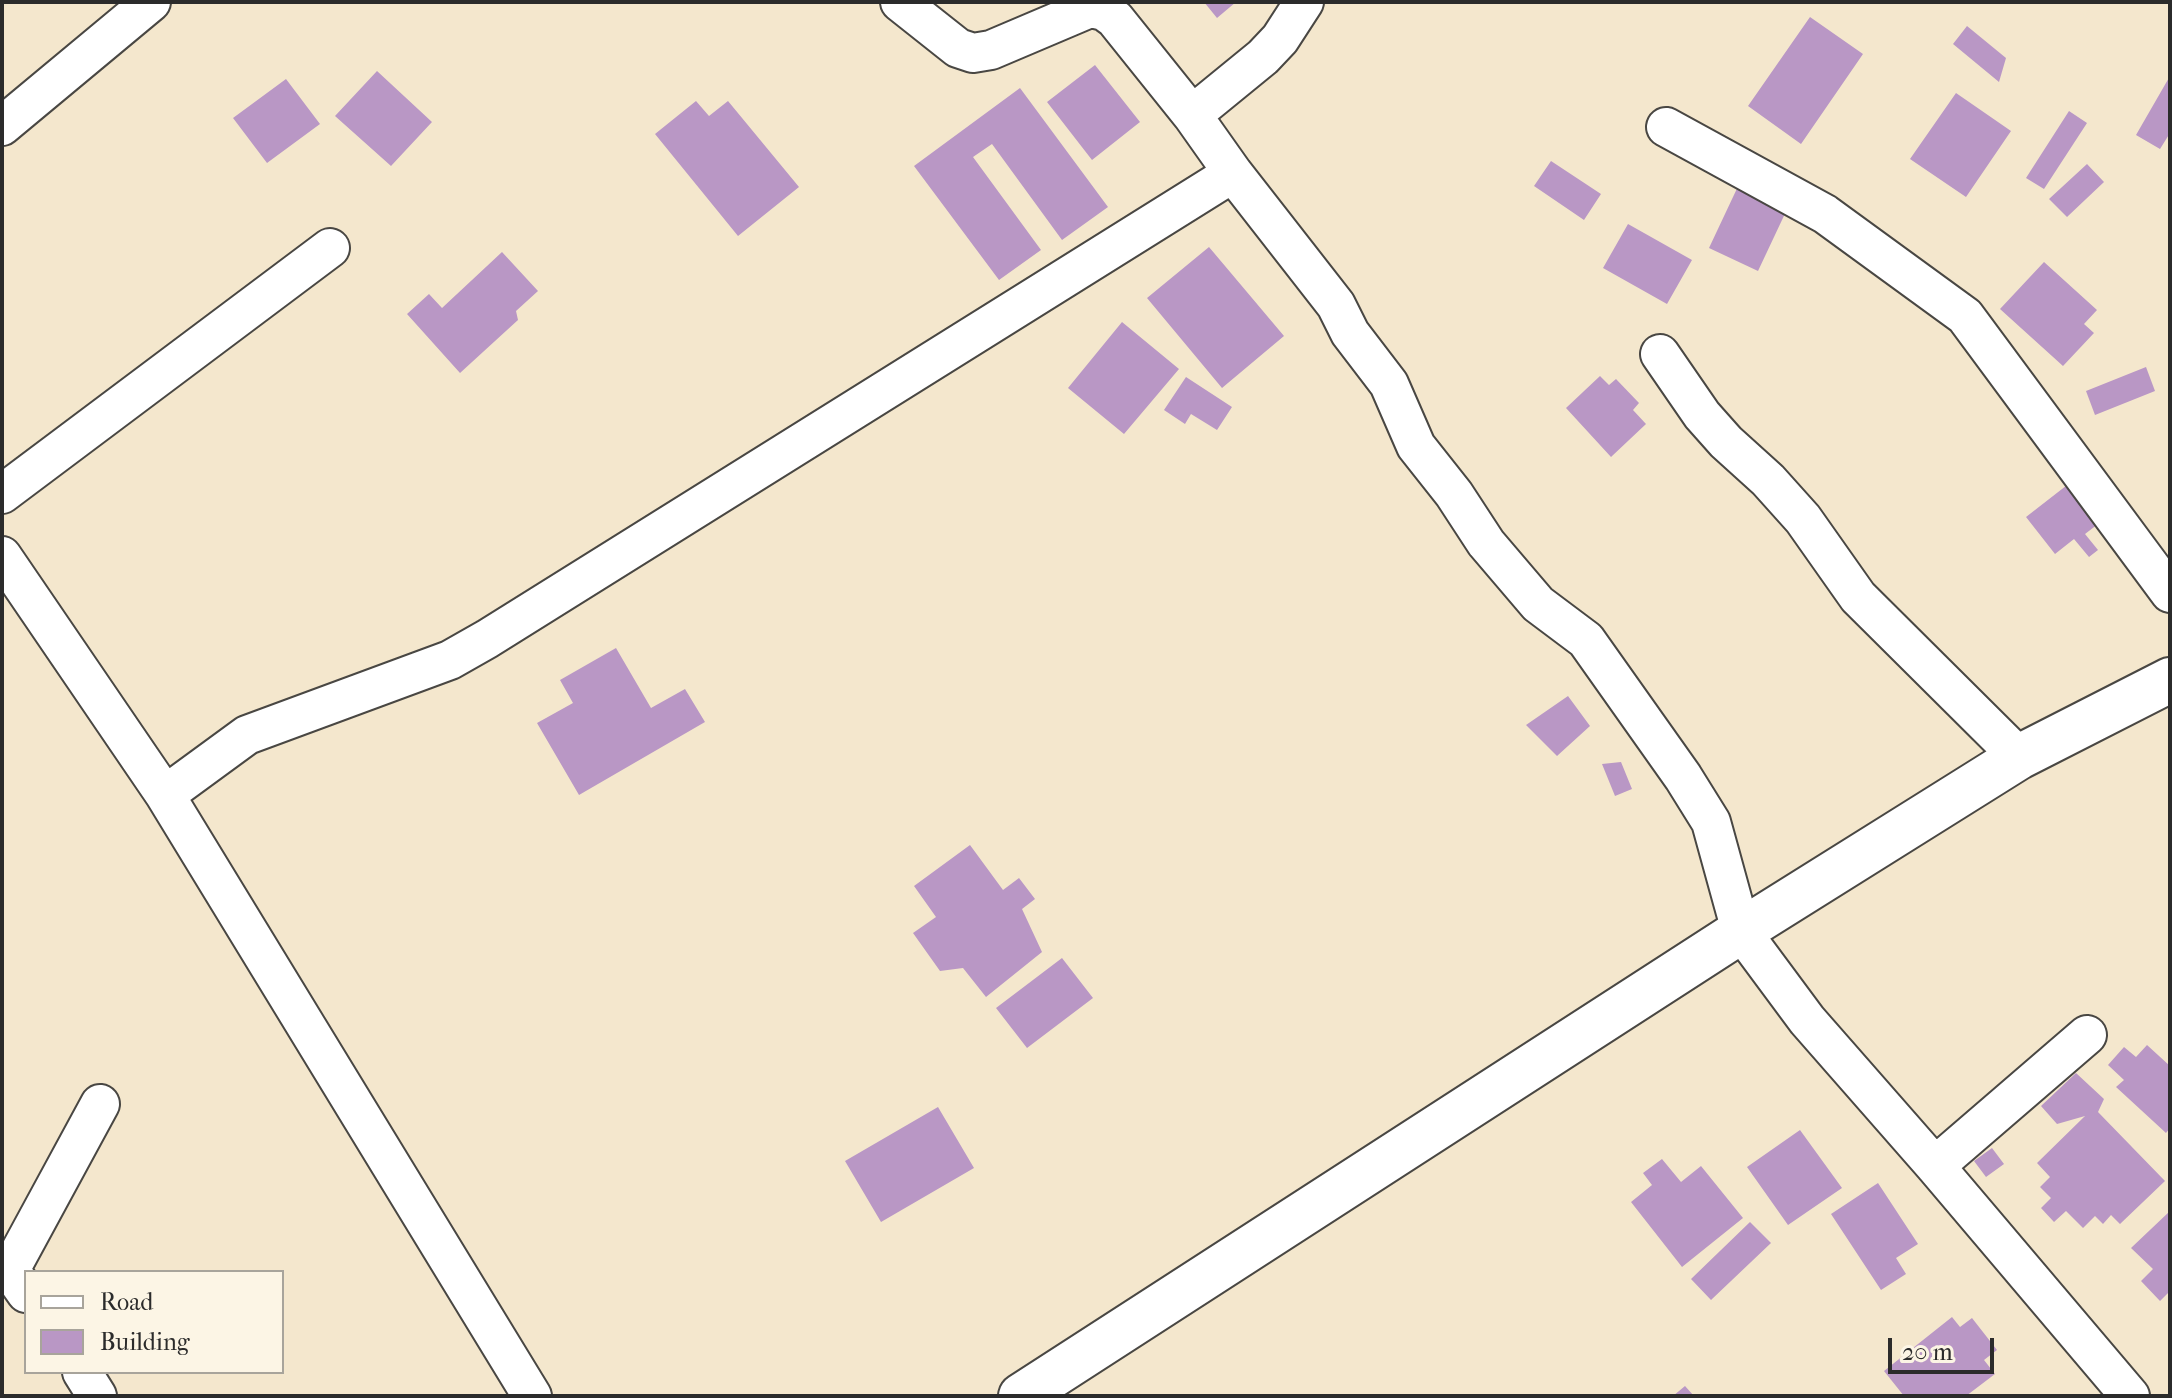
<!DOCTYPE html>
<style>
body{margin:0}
#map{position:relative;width:2172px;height:1398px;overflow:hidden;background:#f4e7cd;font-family:"IM FELL French Canon",serif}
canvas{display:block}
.frame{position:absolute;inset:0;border:4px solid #2b2b2b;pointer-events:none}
.legend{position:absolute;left:24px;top:1270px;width:260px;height:104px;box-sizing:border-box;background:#fcf5e5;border:2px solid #a8a49b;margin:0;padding:10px 14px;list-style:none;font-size:24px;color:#2b2b2b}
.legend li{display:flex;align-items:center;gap:16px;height:40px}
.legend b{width:40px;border:2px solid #a8a49b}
.scale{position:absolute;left:1888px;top:1338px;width:106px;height:36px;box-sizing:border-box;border:4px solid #2b2b2b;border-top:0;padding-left:10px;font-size:24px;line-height:28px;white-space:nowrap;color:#2b2b2b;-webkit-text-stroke:6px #fcf5e5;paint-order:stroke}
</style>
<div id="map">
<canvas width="2172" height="1398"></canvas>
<div class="frame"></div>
<ul class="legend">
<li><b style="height:10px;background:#fff"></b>Road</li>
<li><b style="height:22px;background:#b997c5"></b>Building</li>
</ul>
<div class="scale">20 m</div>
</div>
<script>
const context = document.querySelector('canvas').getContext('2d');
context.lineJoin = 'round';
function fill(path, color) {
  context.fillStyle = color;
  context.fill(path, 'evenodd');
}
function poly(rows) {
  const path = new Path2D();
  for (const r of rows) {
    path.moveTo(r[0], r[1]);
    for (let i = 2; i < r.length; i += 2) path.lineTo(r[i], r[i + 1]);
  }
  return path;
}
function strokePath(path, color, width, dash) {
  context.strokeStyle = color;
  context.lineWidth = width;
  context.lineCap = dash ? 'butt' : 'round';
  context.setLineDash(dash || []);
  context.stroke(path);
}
fill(poly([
 [1204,2,1236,2,1217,18],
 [1810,17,1863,54,1801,144,1748,106],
 [1967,26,2006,58,1999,82,1953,44],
 [1095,65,1140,122,1092,160,1047,102],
 [377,71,432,122,391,166,335,116],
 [2170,76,2170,133,2160,149,2136,135],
 [286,79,320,124,267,163,233,118],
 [1020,88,1108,207,1062,240,992,144,973,157,1041,250,999,280,914,166],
 [1956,93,2011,131,1966,197,1910,159],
 [696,101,709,116,728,101,799,187,738,236,655,134],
 [2069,111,2087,123,2044,189,2026,178],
 [1551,161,1601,194,1584,220,1534,186],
 [2087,164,2104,182,2067,217,2049,199],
 [1741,180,1790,203,1758,271,1709,248],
 [1628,224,1692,260,1667,304,1603,268],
 [1209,247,1284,336,1222,388,1147,298],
 [502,252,538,291,516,311,518,320,460,373,407,314,429,294,442,308],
 [2044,262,2097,310,2084,324,2094,333,2063,366,2000,309],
 [1122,322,1179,369,1124,434,1068,388],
 [2146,367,2155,391,2095,415,2086,391],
 [1600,376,1609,385,1616,379,1639,403,1633,410,1646,424,1611,457,1566,408],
 [1186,377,1232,407,1217,430,1191,414,1185,424,1164,410],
 [2071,482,2102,521,2085,534,2098,550,2089,557,2074,539,2055,554,2026,517],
 [616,648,651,708,685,689,705,722,579,795,537,723,573,703,560,680],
 [1568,696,1590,726,1557,756,1526,725],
 [1621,762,1632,789,1615,796,1602,764],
 [970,845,1003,890,1019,878,1035,899,1022,909,1042,952,986,997,963,968,940,971,913,933,936,917,914,886],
 [1062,958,1093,998,1027,1048,996,1008],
 [2147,1045,2170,1066,2170,1128,2166,1133,2116,1087,2124,1080,2108,1065,2124,1047,2136,1057],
 [2076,1073,2104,1099,2098,1112,2165,1181,2120,1224,2111,1215,2103,1224,2095,1216,2083,1228,2066,1211,2054,1222,2041,1208,2051,1198,2040,1187,2050,1177,2037,1163,2085,1116,2057,1124,2041,1106],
 [938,1107,974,1168,881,1222,845,1161],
 [1800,1130,1842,1188,1788,1225,1747,1167],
 [1992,1148,2004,1164,1986,1177,1974,1161],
 [1662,1159,1681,1182,1701,1166,1743,1218,1682,1267,1631,1202,1652,1185,1643,1173],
 [1878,1183,1918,1244,1896,1258,1906,1274,1881,1290,1831,1214],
 [2170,1211,2170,1291,2160,1301,2141,1281,2153,1269,2131,1248],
 [1750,1222,1771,1243,1711,1300,1691,1279],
 [1952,1317,1960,1327,1972,1318,1997,1350,1984,1360,1995,1374,1966,1396,1904,1396,1884,1371],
 [1685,1386,1694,1396,1673,1396]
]), '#b997c5');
const minor = poly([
 [900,2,958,48,973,53,991,50,1090,8,1104,11,1115,19,1192,115,1233,173,1336,305,1350,333,1389,384,1416,446,1454,494,1486,543,1538,604,1586,640,1683,777,1711,822,1741,931,1807,1020,1935,1166,2130,1396],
 [1192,115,1263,57,1280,39,1304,2],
 [2,126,151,2],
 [1666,127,1825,214,1965,316,2170,593],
 [1660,354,1702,415,1726,442,1768,480,1803,519,1858,597,2019,757],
 [2,494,330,248],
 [2,556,165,795,532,1396],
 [165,795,247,735,450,660,487,639,1233,173],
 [1935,1166,2087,1035],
 [26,1293,10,1270,100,1104],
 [82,1372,97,1396]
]);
const tertiary = poly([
 [1021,1396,1741,931,2019,757,2170,680]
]);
strokePath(minor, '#494743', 42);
strokePath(tertiary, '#494743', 48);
strokePath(minor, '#fff', 38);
strokePath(tertiary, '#fff', 44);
</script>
